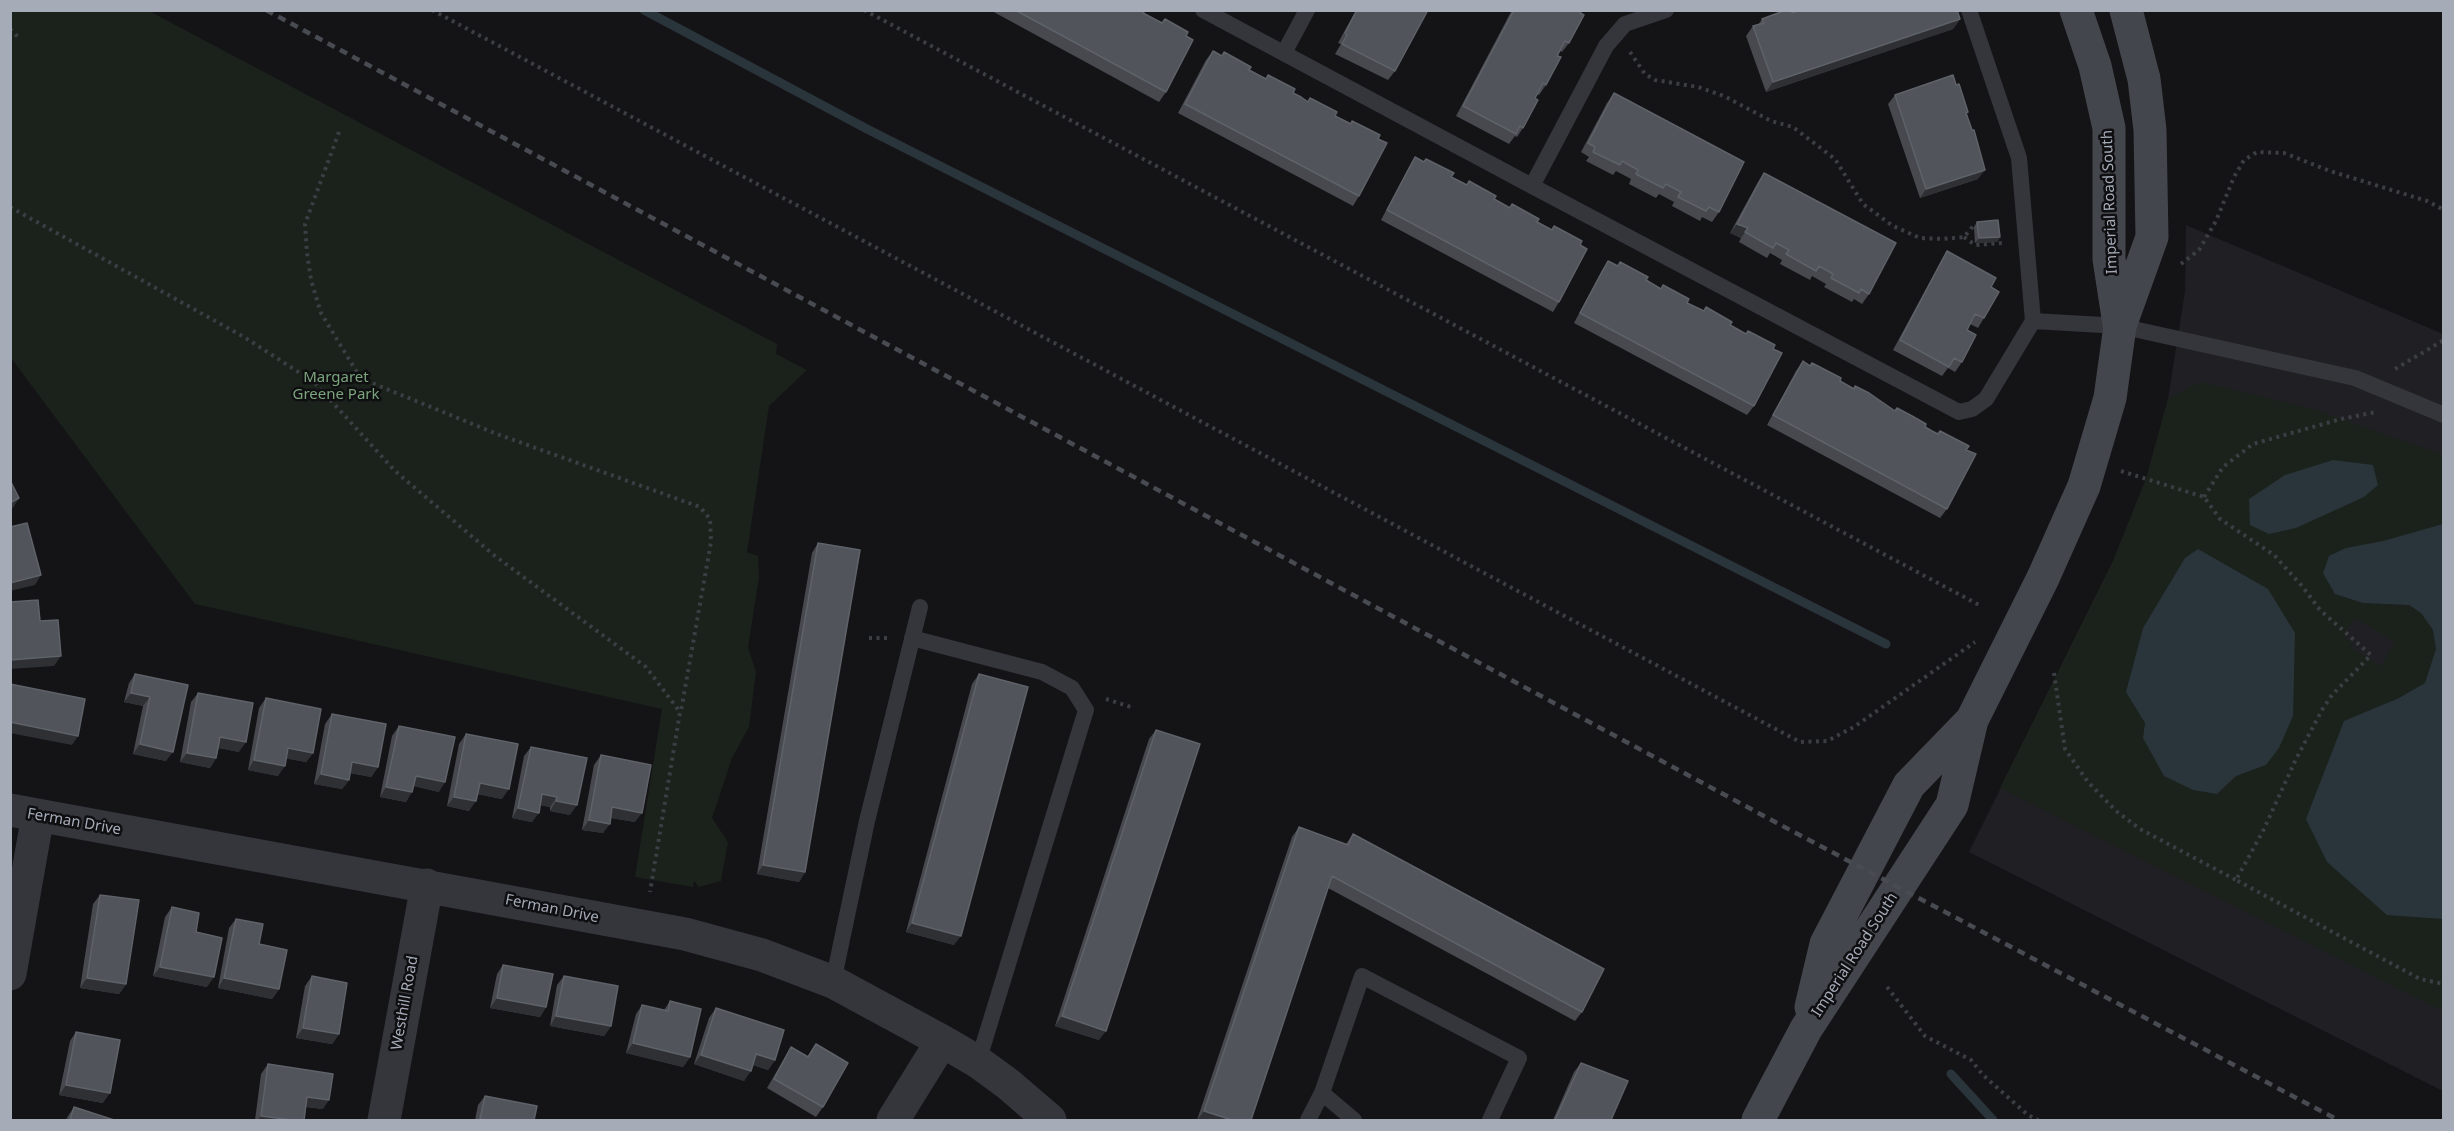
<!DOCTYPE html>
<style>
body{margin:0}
#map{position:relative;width:2454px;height:1131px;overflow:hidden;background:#141417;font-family:"Noto Sans",sans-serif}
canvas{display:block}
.frame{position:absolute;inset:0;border:12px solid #a5acb8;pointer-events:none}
</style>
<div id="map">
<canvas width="2454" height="1131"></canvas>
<div class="frame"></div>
</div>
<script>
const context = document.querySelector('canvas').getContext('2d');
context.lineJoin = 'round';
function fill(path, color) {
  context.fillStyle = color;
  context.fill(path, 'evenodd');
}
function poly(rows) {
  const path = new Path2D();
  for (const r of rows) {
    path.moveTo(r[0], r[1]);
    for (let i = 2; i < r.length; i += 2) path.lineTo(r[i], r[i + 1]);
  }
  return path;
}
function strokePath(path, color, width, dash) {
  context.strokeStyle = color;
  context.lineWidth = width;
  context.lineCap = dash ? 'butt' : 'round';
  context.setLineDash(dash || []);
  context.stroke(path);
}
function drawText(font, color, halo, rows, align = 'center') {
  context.font = font + ' "Noto Sans",sans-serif';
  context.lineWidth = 5;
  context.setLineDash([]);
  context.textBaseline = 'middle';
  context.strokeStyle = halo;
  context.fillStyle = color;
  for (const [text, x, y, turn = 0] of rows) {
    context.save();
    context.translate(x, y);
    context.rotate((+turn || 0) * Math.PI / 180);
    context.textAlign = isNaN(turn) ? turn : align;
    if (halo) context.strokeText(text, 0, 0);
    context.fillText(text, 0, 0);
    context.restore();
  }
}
fill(poly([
 [2186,225,2443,334,2443,1091,1969,852,2113,561,2146,479,2168,399,2185,291]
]), '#202024');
fill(poly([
 [11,10,149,11,777,344,776,354,807,370,769,406,747,552,758,556,759,577,748,647,756,672,749,727,732,758,712,818,728,842,721,881,699,887,694,881,693,887,635,877,662,709,195,604,11,358],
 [2200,382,2313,409,2443,455,2443,524,2383,541,2346,548,2363,603,2409,605,2421,613,2433,630,2436,649,2425,683,2399,698,2344,721,2387,915,2443,919,2443,1011,2000,788,2113,561,2146,479,2168,399],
 [2285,475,2343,505,2296,528],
 [2185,558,2266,765,2236,776,2217,793,2143,738,2145,723,2126,691,2143,628],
 [2355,618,2395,642,2381,666,2351,648,2353,643,2343,637]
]), '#1a221b');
fill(poly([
 [2333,460,2373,465,2378,485,2364,497,2296,528,2269,534,2250,525,2249,499,2285,475],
 [2443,524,2444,524,2443,919,2387,915,2327,862,2306,819,2344,721,2399,698,2425,683,2436,649,2433,630,2421,613,2409,605,2363,603,2335,594,2323,573,2329,556,2346,548,2383,541],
 [2198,549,2268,589,2295,633,2293,716,2279,748,2266,765,2236,776,2217,794,2193,790,2164,776,2143,738,2145,723,2126,692,2143,628,2185,558]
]), '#2a343b');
strokePath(poly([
 [644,10,867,129,1886,644],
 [1951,1074,1993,1120]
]), '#2a343b', 9);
strokePath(poly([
 [432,10,1800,742,1827,741,1854,727,1975,642],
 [864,10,1981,606],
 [10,29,19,38],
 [1630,52,1645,74,1655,80,1698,87,1724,96,1771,121,1793,127,1835,159,1863,204,1893,226,1920,238,1943,239,1964,237,1974,225,1980,224],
 [339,132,305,224,307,253,311,280,321,313,361,379],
 [10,207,244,337,314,382,395,471,495,556,646,667,680,712,650,892],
 [1964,237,1975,245,2003,243],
 [2181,264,2199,250,2216,221,2234,177,2244,160,2257,152,2284,153,2330,171,2427,201,2444,210],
 [2395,369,2444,340],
 [314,382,334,379,362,379,497,434,700,507,710,519,711,542,681,711],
 [2121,471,2204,497,2220,519,2274,555,2302,586,2320,610,2371,655,2332,695,2322,710,2296,759,2263,831,2236,880,2420,979,2444,984],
 [2204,497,2223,467,2253,444,2341,419,2376,412],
 [869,638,889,638],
 [2054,673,2065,749,2088,782,2116,811,2140,829,2236,880],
 [1106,699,1134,708],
 [1887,987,1925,1036,1971,1060,1983,1075,2028,1115,2038,1120]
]), '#3b3e43', 4, [3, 4.5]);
strokePath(poly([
 [1203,10,1532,186],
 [1666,10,1625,24,1606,46,1532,186,1959,412,1972,409,1986,399,2033,321,2019,158,1969,10],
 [1284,53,1307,10],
 [2033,321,2120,326,2355,378,2444,415],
 [912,638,1042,672,1072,688,1086,710,978,1062],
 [833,982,867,821,920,607],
 [1322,1093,1354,1120],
 [1308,1120,1322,1093,1362,976,1519,1058,1490,1120]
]), '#35363c', 16);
strokePath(poly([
 [10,810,685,934,762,955,833,982,942,1041,978,1062,1008,1084,1050,1120],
 [10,974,38,815],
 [384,1120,427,885],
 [893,1120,942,1041]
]), '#35363c', 33);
strokePath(poly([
 [2076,10,2095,66,2109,128,2109,259,2119,324],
 [1811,1007,1826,944,1909,785,1972,720],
 [1758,1120,1806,1029,1952,805,1972,720,2043,578,2084,486,2110,398,2120,326,2152,237,2150,130,2144,79,2126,10]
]), '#43464c', 33);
strokePath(poly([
 [266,10,1777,823,2338,1120]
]), '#484b51', 4.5, [8, 6]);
fill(poly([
 [990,10,1145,10,1143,13,1186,36,1166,92,1159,102],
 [1356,10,1428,10,1395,71,1388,80,1335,54,1341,44,1338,43],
 [1512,10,1582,10,1569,43,1562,52,1560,51,1546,85,1539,95,1537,94,1523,128,1517,137,1515,136,1509,144,1456,116],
 [1792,13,1960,19,1953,29,1766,92,1746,36,1753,26,1758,25,1762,19],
 [1213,51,1265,79,1268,75,1293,93,1308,101,1310,98,1335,116,1350,124,1352,121,1378,139,1359,196,1353,206,1178,113,1206,60],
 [1614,93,1719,212,1712,222,1702,217,1700,221,1672,206,1674,202,1659,194,1656,198,1629,184,1631,179,1616,171,1613,175,1586,161,1589,157,1581,152,1607,103],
 [1895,95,1966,115,1978,179,1920,198,1888,104],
 [1415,157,1509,207,1512,204,1537,222,1551,230,1554,226,1580,245,1559,302,1553,312,1381,220,1409,167],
 [1764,173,1869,294,1862,304,1854,299,1852,302,1824,287,1826,284,1812,276,1810,280,1780,264,1782,260,1770,253,1767,258,1739,242,1741,238,1730,233,1758,182],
 [1977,222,2000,237,1997,242,1975,243,1974,227],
 [1947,251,1991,287,1984,318,1978,328,1970,324,1967,330,1962,362,1955,372,1948,368,1942,376,1893,350,1941,261],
 [1608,261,1703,311,1706,307,1730,325,1773,349,1754,406,1747,415,1574,323,1602,270],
 [1803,361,1966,450,1947,509,1940,518,1767,425,1796,371],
 [818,543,805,872,799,882,757,874,812,553],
 [135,674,188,685,166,761,133,754,143,706,124,702,129,683],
 [979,674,954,945,906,932,972,684],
 [198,693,239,752,219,748,216,758,210,768,180,762,191,702],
 [266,698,313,753,306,762,286,758,278,776,248,770,259,708],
 [332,714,378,767,371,777,350,773,349,780,342,789,314,784,325,724],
 [399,726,439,792,414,786,406,802,380,797,392,736],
 [1156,730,1099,1040,1055,1026,1149,739],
 [466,734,502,799,477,794,469,811,447,806,459,744],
 [531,747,570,815,550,811,550,807,540,805,532,822,512,818,524,756],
 [601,755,635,822,611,818,603,833,582,830,594,765],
 [1299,827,1346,844,1353,834,1582,1012,1575,1021,1328,888,1251,1120,1197,1120,1292,837],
 [100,895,126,984,119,994,80,988,93,904],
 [172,907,196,932,207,987,153,976,165,917],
 [236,919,259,944,279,989,272,999,218,988,229,928],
 [503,965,546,1007,540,1017,490,1008,497,974],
 [312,976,339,1034,332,1044,296,1038,305,986],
 [564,976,611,1026,604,1036,550,1026,557,985],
 [670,1001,690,1057,683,1067,626,1053,636,1014,642,1005,664,1010],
 [716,1008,775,1060,768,1070,753,1065,744,1081,694,1064,709,1018],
 [76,1032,103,1103,59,1095,70,1041],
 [816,1044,823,1107,816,1117,767,1088,785,1057,791,1047,808,1056],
 [1581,1063,1611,1120,1553,1120,1574,1072],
 [268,1064,323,1109,306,1107,304,1120,255,1120,261,1074],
 [485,1096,534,1120,475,1120,478,1105],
 [74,1107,114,1120,66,1120,68,1116]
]), '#47494f');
fill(poly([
 [1960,19,1953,29,1766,92,1773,82],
 [1985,170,1978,179,1920,198,1926,189],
 [1737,224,1748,228,1741,238,1730,233],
 [2000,237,1997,242,1975,243,1979,238],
 [19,498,13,508,10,509,10,503],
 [41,575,35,585,10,591,10,583],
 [61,656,54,666,10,669,10,660],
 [131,693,150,697,143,706,124,702],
 [10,722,78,736,72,745,10,733],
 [220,737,246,742,239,752,214,747],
 [140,744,173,752,166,761,133,754],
 [288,748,313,753,306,762,282,758],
 [187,753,216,758,210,768,180,762],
 [254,760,285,766,278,776,248,770],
 [352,762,378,767,371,777,346,772],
 [321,774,349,780,342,789,314,784],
 [416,776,445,782,439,792,409,785],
 [480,783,509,789,502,799,473,793],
 [386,787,412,792,406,802,380,797],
 [542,794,557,797,550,807,536,804],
 [454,797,476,801,469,811,447,806],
 [556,801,577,805,570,815,550,811],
 [612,807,642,813,635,822,606,817],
 [518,808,539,813,532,822,512,818],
 [589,820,610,824,603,833,582,830],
 [763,865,805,872,799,882,757,874],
 [912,923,961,936,954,945,906,932],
 [160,967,214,977,207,987,153,976],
 [87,978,126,984,119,994,80,988],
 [224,978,279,989,272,999,218,988],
 [497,998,546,1007,540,1017,490,1008],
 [556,1016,611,1026,604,1036,550,1026],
 [1062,1016,1106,1031,1099,1040,1055,1026],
 [303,1028,339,1034,332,1044,296,1038],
 [633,1043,690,1057,683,1067,626,1053],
 [756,1054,775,1060,768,1070,750,1064],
 [701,1055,751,1071,744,1081,694,1064],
 [66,1085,110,1093,103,1103,59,1095],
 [307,1097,329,1100,323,1109,300,1106],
 [1204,1111,1232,1120,1197,1120],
 [261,1116,292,1120,257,1120]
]), '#2e3034');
const building = poly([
 [1015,10,1145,10,1143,13,1162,23,1165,19,1188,32,1186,36,1193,40,1166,92,1015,10],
 [1357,10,1428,10,1395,71,1342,44,1347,35,1345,33,1357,10],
 [1514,10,1582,10,1580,13,1584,15,1569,43,1565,41,1557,56,1561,57,1546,85,1543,83,1539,91,1535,98,1538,100,1523,128,1520,126,1516,134,1463,106,1514,10],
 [1786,10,1791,10,1792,13,1800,10,1957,10,1960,19,1773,82,1753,26,1764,23,1762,19,1786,10],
 [1213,51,1222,56,1224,52,1251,67,1249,70,1266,79,1268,75,1295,89,1293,93,1301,97,1308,102,1310,98,1337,112,1335,116,1351,124,1352,121,1380,135,1378,139,1387,143,1359,196,1185,104,1213,51],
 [1953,75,1956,85,1959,84,1968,112,1966,113,1972,130,1974,130,1985,170,1926,189,1895,95,1953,75],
 [1614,93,1744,162,1719,212,1709,207,1706,211,1678,197,1681,192,1666,184,1663,188,1636,174,1638,170,1622,161,1620,165,1593,152,1595,147,1588,143,1614,93],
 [1415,157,1424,162,1426,159,1454,173,1451,177,1467,185,1469,181,1496,196,1494,199,1510,208,1512,204,1539,219,1537,222,1552,230,1554,226,1582,241,1580,245,1587,249,1559,302,1387,210,1415,157],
 [1764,173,1896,243,1869,294,1861,289,1859,293,1831,278,1833,274,1819,266,1816,271,1786,254,1789,250,1776,243,1773,248,1745,232,1748,228,1737,224,1764,173],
 [1998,220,2000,237,1979,238,1977,222,1998,220],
 [1947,251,1996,278,1991,287,1999,292,1984,318,1975,314,1967,330,1976,335,1962,362,1954,358,1949,367,1900,340,1947,251],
 [1608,261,1618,266,1620,262,1648,277,1646,280,1661,289,1663,285,1689,299,1687,303,1704,311,1706,307,1732,322,1730,325,1746,334,1748,331,1775,345,1773,349,1782,353,1754,406,1580,313,1608,261],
 [1803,361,1810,366,1812,363,1841,378,1840,381,1854,389,1855,386,1869,393,1895,411,1897,408,1912,416,1926,424,1925,427,1932,431,1938,434,1940,431,1969,446,1966,450,1976,454,1947,509,1773,415,1803,361],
 [10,480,19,498,10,503,10,480],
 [27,523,41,575,10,583,10,527,27,523],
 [818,543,860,550,805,872,763,865,818,543],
 [38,600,40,621,58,620,61,656,10,660,10,602,38,600],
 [135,674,188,685,173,752,140,744,150,697,131,693,135,674],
 [979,674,1028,687,961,936,912,923,979,674],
 [10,684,85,699,78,736,10,722,10,684],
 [198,693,253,703,246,742,220,737,216,758,187,753,198,693],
 [266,698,321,709,313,753,288,748,285,766,254,760,266,698],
 [332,714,386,724,378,767,352,762,349,780,321,774,332,714],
 [399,726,455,737,445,782,416,776,412,792,386,787,399,726],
 [1156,730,1200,744,1106,1031,1062,1016,1156,730],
 [466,734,518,744,509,789,480,783,476,801,454,797,466,734],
 [531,747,587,758,577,805,556,801,557,797,542,794,539,813,518,808,531,747],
 [601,755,651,765,642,813,612,807,610,824,589,820,601,755],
 [1299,827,1348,845,1353,834,1604,969,1582,1012,1332,876,1251,1120,1232,1120,1204,1111,1299,827],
 [100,895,139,900,126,984,87,978,100,895],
 [172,907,199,913,196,932,222,938,214,977,160,967,172,907],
 [236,919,263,924,259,944,287,950,279,989,224,978,236,919],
 [503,965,553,974,546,1007,497,998,503,965],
 [312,976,347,983,339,1034,303,1028,312,976],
 [564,976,618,986,611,1026,556,1016,564,976],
 [670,1001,701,1009,690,1057,633,1043,642,1005,668,1011,670,1001],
 [716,1008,784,1030,775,1060,756,1054,751,1071,701,1055,716,1008],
 [76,1032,120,1040,110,1093,66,1085,76,1032],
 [816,1044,848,1063,823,1107,774,1079,791,1047,808,1057,816,1044],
 [1581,1063,1628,1081,1611,1120,1555,1120,1581,1063],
 [268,1064,333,1074,329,1100,307,1097,304,1120,292,1120,261,1116,268,1064],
 [485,1096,537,1106,534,1120,489,1120,480,1119,485,1096],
 [74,1107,114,1120,70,1120,74,1107]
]);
fill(building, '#51545a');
strokePath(building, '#5e6269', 1.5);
drawText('15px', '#a5acb8', '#0f0f12', [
 ["Imperial Road South",2110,202,-92],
 ["Ferman Drive",74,822,10],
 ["Ferman Drive",552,909,11],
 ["Imperial Road South",1855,955,-57],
 ["Westhill Road",405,1003,-80]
]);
drawText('15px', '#7ba47c', '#0f0f12', [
 ["Margaret",336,378],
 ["Greene Park",336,395]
]);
</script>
